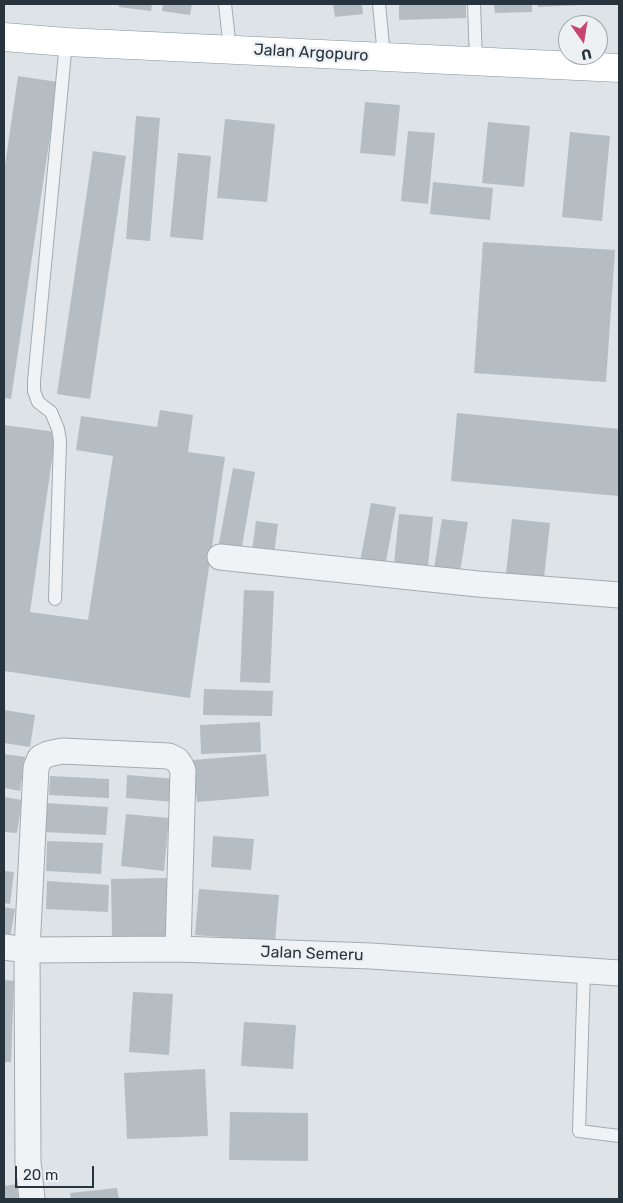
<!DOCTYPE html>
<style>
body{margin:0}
#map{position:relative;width:623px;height:1203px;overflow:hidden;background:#dde3e7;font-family:Rubik,sans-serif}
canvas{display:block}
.frame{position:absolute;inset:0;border:5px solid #27333d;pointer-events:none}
.north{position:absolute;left:558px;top:15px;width:50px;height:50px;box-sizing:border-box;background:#edf1f4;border:1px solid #9ea5ab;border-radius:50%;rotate:167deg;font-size:14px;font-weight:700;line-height:20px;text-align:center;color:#27333d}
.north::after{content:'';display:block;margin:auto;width:18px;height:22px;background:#ca4472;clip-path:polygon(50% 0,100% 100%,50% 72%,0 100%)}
.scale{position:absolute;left:15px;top:1166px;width:79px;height:22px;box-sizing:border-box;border:2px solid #27333d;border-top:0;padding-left:6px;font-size:15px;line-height:18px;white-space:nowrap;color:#27333d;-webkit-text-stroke:4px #edf1f4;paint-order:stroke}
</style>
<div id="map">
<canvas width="623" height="1203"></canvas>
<div class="frame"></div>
<div class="north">U</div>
<div class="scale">20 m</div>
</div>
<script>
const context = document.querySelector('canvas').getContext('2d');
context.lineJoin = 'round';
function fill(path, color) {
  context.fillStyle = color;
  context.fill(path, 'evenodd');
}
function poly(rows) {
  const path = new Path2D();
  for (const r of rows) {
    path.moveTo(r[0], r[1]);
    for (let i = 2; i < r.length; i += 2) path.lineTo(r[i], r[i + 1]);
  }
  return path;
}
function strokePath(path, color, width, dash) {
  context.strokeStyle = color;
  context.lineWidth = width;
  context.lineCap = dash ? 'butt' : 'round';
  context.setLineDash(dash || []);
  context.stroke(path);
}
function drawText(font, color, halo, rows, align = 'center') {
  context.font = font + ' Rubik,sans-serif';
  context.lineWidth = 4.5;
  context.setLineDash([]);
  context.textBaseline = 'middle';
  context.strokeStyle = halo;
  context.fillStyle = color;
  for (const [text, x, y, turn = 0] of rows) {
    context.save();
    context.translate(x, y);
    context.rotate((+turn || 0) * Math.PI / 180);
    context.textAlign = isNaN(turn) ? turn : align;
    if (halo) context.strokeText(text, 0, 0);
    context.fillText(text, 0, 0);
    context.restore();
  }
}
fill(poly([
 [119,4,152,4,151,11,119,7],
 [163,4,192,4,190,15,162,11],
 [333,4,362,4,363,14,335,17],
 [399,4,466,4,466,18,399,20],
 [494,4,532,4,532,12,495,13],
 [538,4,582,4,582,5,538,7],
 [18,76,58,82,11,399,4,398,4,172],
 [365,102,400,105,395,156,360,153],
 [136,116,160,118,150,241,126,239],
 [225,119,275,124,267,202,217,198],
 [488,122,530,126,524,187,482,183],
 [408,131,435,133,428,204,401,201],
 [570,132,610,136,602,221,562,217],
 [93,151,126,156,90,399,57,394],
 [178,153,211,156,203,240,170,237],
 [433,182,493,188,490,220,430,214],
 [483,242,615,250,606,382,474,373],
 [160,410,193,415,188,452,225,457,190,698,4,671,4,425,56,432,30,612,88,620,113,456,76,450,81,416,157,427],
 [457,413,619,429,619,496,451,481],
 [233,468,255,472,241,552,218,548],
 [371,503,396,507,385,567,360,562],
 [399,514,433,517,427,577,393,574],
 [442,519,468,522,459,578,433,575],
 [512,519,550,523,543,587,505,583],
 [256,521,278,524,274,554,252,551],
 [244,590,274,591,270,683,240,682],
 [204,689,273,691,272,716,203,715],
 [4,710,35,715,30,747,4,743],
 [260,722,261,752,201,754,200,725],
 [4,754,25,757,20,791,4,788],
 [266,754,269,796,197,802,193,760],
 [127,775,176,779,174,802,126,798],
 [50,776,109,779,109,798,49,795],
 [4,797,22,800,17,833,4,832],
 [46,803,108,807,106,835,44,832],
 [126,814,169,818,164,871,121,866],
 [213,836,254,839,251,870,211,867],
 [47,841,103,843,101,874,46,871],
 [4,871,14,872,10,904,4,903],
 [167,878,167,936,112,937,111,879],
 [47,881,109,885,108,912,46,909],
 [199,889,279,895,275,941,195,935],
 [4,907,15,909,10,938,4,937],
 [4,980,14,981,11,1062,4,1062],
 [133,992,173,994,169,1055,129,1052],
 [244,1022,296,1025,293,1069,241,1066],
 [205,1069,208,1136,127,1139,124,1073],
 [230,1112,308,1113,308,1161,229,1160],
 [17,1184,18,1199,4,1199,4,1186],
 [117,1188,119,1199,71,1199,70,1193]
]), '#b5bdc3');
const service = poly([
 [225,4,230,49],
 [379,4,384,56],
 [474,4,476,62],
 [55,599,60,441,58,429,51,412,38,402,34,391,34,381,66,42],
 [584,970,579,1131,619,1136]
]);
const minor = poly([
 [220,557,478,584,619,595],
 [4,947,27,950,178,949,371,956,619,973],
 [32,1199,28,1162,27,950,36,768,40,758,48,754,62,751,169,756,177,760,181,766,183,771,178,949]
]);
const trunk = poly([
 [4,37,66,42,619,68]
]);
strokePath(service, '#a3abb1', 14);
strokePath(minor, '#a3abb1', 27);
strokePath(trunk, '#85939d', 29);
strokePath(service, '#f0f3f5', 12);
strokePath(minor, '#f0f3f5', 25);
strokePath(trunk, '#fff', 28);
drawText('16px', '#27333d', '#edf1f4', [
 ["Jalan Argopuro",311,53,3],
 ["Jalan Semeru",312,954,2]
]);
</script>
